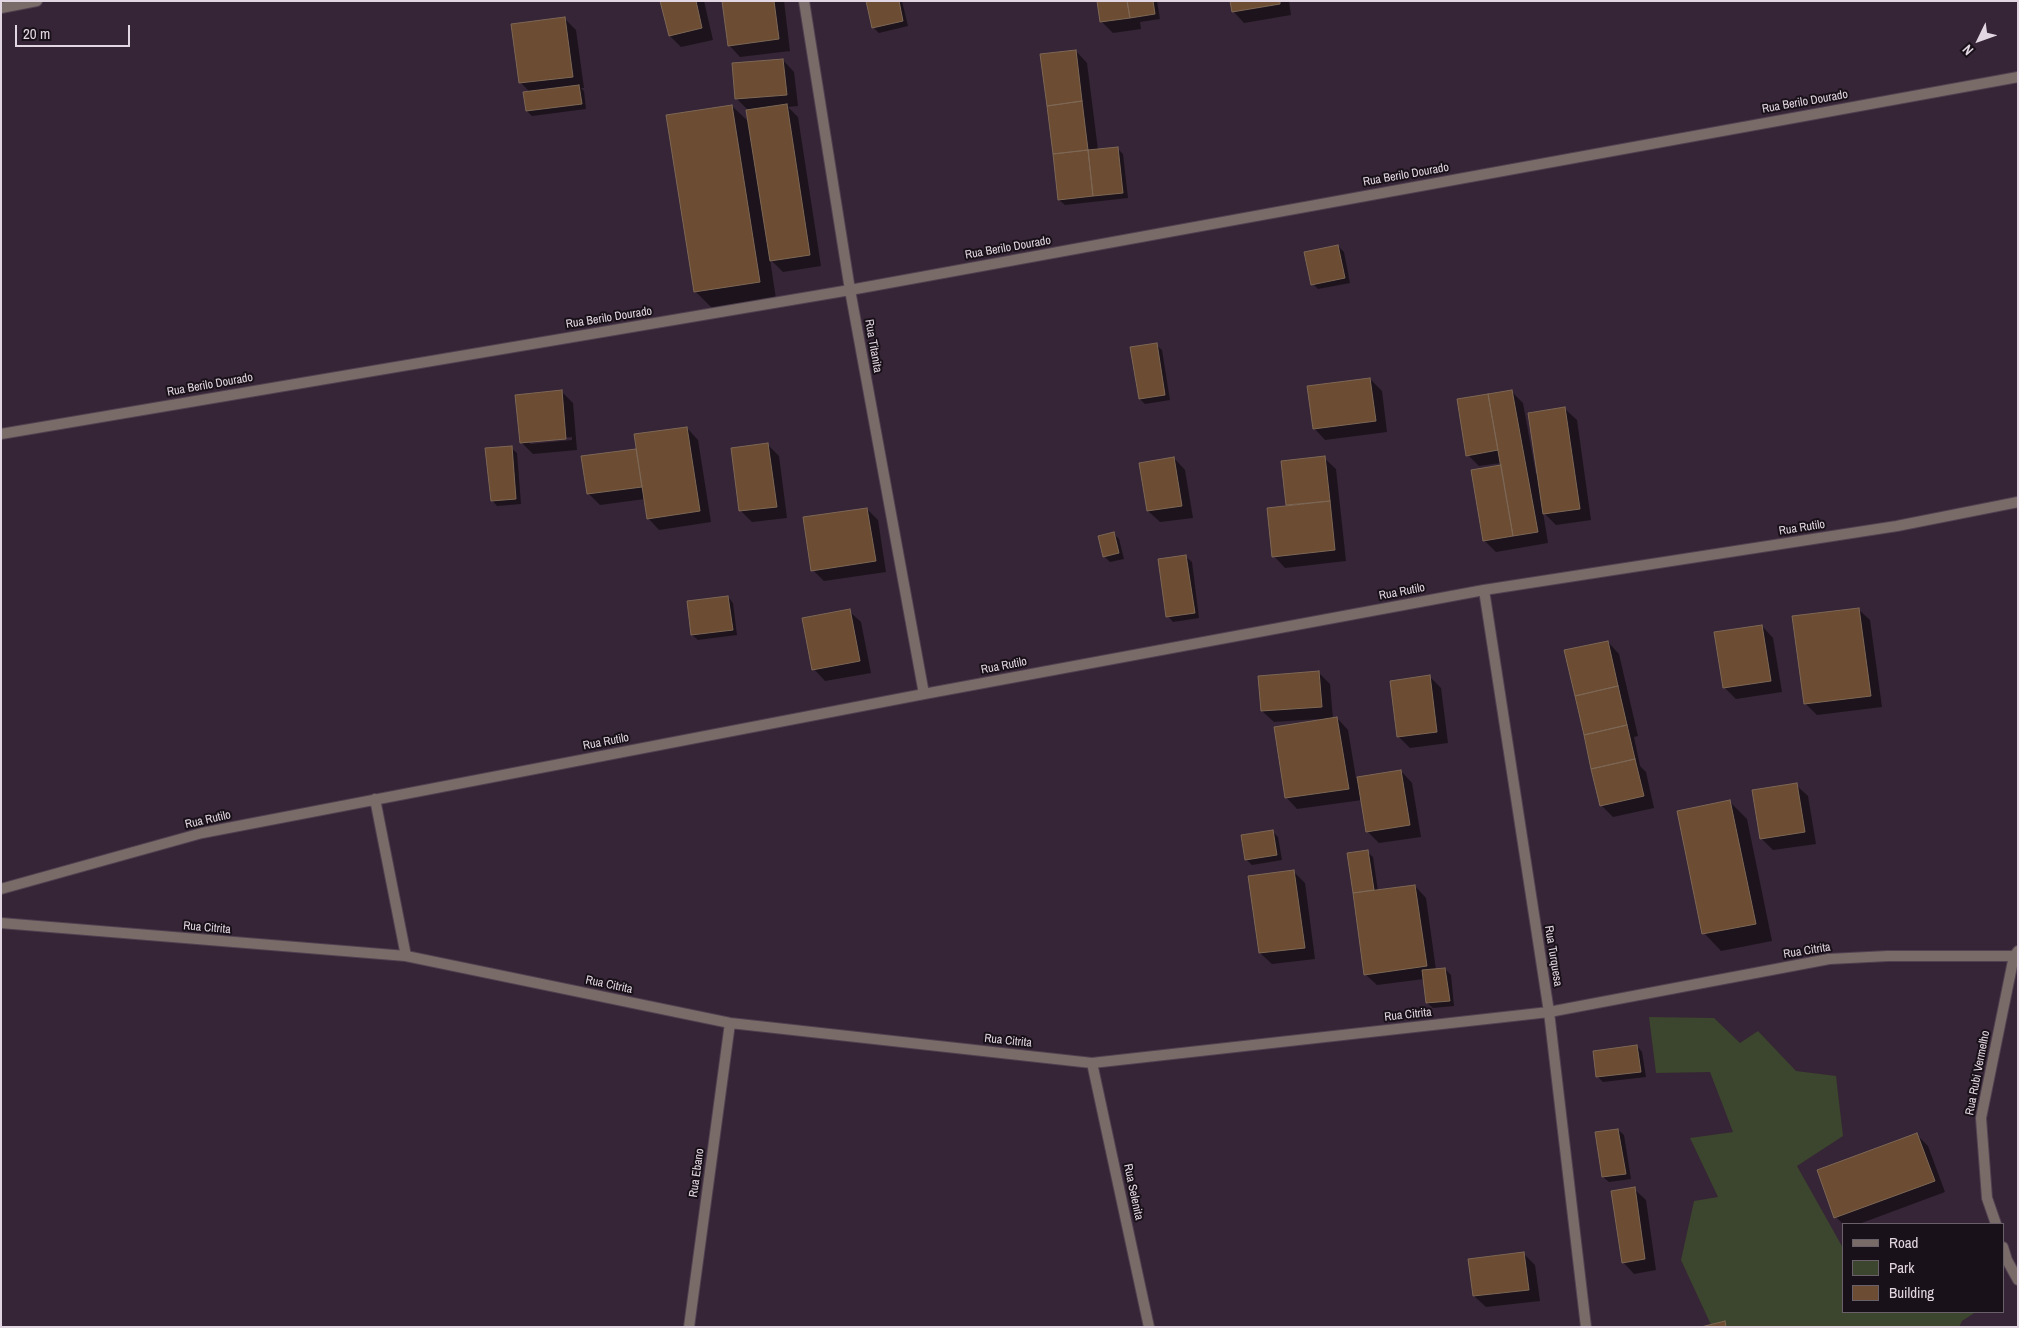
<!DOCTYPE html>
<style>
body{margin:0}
#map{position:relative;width:2019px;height:1328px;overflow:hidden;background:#362536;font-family:"Archivo Narrow",sans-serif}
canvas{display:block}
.frame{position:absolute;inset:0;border:2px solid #e1d6e1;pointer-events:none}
.legend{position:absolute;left:1842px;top:1223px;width:162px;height:90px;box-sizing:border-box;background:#191119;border:1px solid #696069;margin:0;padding:6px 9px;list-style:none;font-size:15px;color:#e1d6e1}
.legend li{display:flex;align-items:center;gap:10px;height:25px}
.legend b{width:25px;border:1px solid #696069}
.north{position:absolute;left:1954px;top:15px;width:50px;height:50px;-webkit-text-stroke:4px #191119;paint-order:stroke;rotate:228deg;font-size:14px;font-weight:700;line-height:20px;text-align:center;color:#e1d6e1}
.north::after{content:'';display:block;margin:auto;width:18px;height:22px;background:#e1d6e1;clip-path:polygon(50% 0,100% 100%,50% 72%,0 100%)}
.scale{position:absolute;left:15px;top:25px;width:115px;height:22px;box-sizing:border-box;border:2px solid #e1d6e1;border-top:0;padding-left:6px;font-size:15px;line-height:18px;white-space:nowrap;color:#e1d6e1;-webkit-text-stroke:4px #191119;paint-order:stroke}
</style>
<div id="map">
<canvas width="2019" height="1328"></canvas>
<div class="frame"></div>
<ul class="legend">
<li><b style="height:6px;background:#796c68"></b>Road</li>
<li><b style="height:14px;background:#3c452d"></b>Park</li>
<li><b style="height:14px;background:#6c4c32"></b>Building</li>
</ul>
<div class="north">N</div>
<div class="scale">20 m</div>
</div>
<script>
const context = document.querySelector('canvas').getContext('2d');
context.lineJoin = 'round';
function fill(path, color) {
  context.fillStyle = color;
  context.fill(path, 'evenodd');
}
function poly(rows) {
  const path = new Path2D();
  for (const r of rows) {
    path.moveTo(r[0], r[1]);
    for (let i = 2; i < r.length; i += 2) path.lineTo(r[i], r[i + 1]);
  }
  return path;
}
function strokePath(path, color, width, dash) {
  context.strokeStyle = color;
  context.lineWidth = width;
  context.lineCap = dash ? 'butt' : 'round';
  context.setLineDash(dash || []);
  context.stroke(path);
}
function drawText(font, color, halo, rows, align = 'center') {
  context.font = font + ' "Archivo Narrow",sans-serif';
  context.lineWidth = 4;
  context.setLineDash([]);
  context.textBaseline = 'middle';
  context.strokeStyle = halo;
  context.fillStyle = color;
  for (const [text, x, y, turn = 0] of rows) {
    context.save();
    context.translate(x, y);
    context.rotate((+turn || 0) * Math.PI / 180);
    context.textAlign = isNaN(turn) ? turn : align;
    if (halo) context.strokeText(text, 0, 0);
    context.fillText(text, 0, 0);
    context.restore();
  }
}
fill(poly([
 [1649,1017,1714,1018,1740,1043,1758,1031,1796,1071,1836,1076,1843,1136,1797,1166,1843,1248,1843,1312,1976,1312,1962,1321,1959,1327,1712,1327,1681,1260,1694,1201,1718,1197,1690,1138,1733,1132,1710,1072,1656,1073]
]), '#3c452d');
fill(poly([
 [661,1,704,1,713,40,681,47,670,36],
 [723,1,784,1,790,51,740,57,729,45],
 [867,1,902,1,908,26,879,33,873,27],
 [1098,1,1157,1,1160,19,1140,22,1141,29,1113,33,1101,21],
 [1231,1,1289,1,1291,15,1244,23,1233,11],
 [564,18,576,30,584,88,581,88,584,91,586,109,532,116,527,111,530,92,521,83],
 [1076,51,1087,63,1098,150,1117,148,1123,154,1128,198,1065,205,1059,200],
 [783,60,794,72,798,106,788,107,798,117,821,266,783,272,770,259,776,299,712,308,695,291,732,106,750,123,749,111,737,99],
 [1338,246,1344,252,1350,283,1318,289,1313,284],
 [1156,345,1162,350,1170,400,1145,404,1140,399],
 [1370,379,1382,391,1387,432,1325,440,1314,428],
 [561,391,573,403,577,450,533,454,522,443,517,396],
 [572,437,572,440,530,444,530,441],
 [1512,392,1523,403,1536,474,1538,474,1565,409,1577,420,1591,520,1556,525,1543,512,1548,543,1496,552,1484,540,1501,463,1479,466,1468,455],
 [687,428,698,440,711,522,659,530,648,518,645,499,600,505,589,494,583,457,637,450],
 [767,444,779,456,787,518,752,522,741,511,732,449],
 [511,448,517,453,521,504,497,506,492,500],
 [1174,458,1185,470,1193,518,1160,522,1148,511],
 [1324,458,1336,469,1346,561,1285,568,1274,556,1288,507,1283,463],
 [867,509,878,520,886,572,824,581,813,570],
 [1113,533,1119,539,1124,559,1110,562,1105,557,1099,537],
 [1186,557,1192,562,1199,618,1173,622,1168,616],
 [728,597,733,603,737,635,698,640,692,635],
 [1858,609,1870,620,1882,707,1817,715,1805,703],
 [849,611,861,622,871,673,825,681,814,669],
 [1762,626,1773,638,1782,692,1736,699,1724,687],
 [1608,642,1619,654,1638,736,1634,737,1640,766,1646,772,1654,808,1613,817,1601,805],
 [1318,672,1330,684,1333,719,1337,718,1348,730,1356,778,1401,771,1412,783,1421,837,1379,843,1367,831,1362,800,1297,809,1286,797,1318,719,1274,722,1262,711],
 [1430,677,1441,688,1448,743,1410,748,1398,736],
 [1796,785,1808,796,1816,844,1773,850,1761,838],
 [1730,802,1747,819,1772,941,1721,951,1704,933],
 [1272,831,1278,837,1282,860,1252,865,1246,859],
 [1367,852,1373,857,1378,891,1415,886,1426,898,1436,970,1445,969,1451,975,1454,1006,1433,1008,1427,1003,1424,979,1377,985,1365,974,1348,854],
 [1293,871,1305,883,1315,959,1272,964,1260,953],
 [1637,1046,1642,1052,1646,1077,1603,1082,1598,1077],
 [1618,1130,1624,1135,1631,1179,1609,1182,1603,1177],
 [1916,1134,1928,1146,1945,1192,1859,1224,1843,1224,1836,1217],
 [1634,1189,1646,1200,1656,1270,1634,1274,1623,1262],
 [1523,1253,1535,1265,1540,1301,1486,1307,1474,1296]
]), '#0007');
const building = poly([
 [660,1,696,1,702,28,669,36,660,1],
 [722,1,774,1,779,39,728,46,722,1],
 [866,1,899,1,903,21,872,28,866,1],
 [1097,1,1127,1,1130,18,1100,22,1097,1],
 [1127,1,1153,1,1155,14,1130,18,1127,1],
 [1230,1,1280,1,1280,4,1232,12,1230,1],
 [565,17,573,77,519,83,511,24,565,17],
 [1076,50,1082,101,1047,106,1040,54,1076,50],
 [783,59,787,95,735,99,732,63,783,59],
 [579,85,582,104,526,111,523,92,579,85],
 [1082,101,1088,150,1053,154,1047,106,1082,101],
 [787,104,810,255,770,261,746,110,787,104],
 [732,105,760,282,694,292,666,115,732,105],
 [1118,147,1123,193,1093,196,1088,150,1118,147],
 [1088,150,1093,196,1058,200,1053,154,1088,150],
 [1338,245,1345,278,1311,285,1304,252,1338,245],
 [1157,343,1165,395,1139,399,1130,347,1157,343],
 [1370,378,1376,421,1313,429,1307,386,1370,378],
 [562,390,566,439,520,443,515,395,562,390],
 [1512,390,1538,532,1513,536,1488,394,1512,390],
 [1488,394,1498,450,1466,456,1457,399,1488,394],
 [1565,407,1580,509,1543,514,1528,413,1565,407],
 [687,427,700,511,647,519,634,434,687,427],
 [768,443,777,507,739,511,731,448,768,443],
 [512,446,516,499,491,501,485,448,512,446],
 [636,449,642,487,587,494,581,456,636,449],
 [1325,456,1330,501,1286,505,1281,461,1325,456],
 [1174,457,1182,506,1147,511,1139,463,1174,457],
 [1501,465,1513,536,1483,541,1471,470,1501,465],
 [1330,501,1335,550,1272,557,1267,508,1330,501],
 [867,508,876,561,811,571,803,517,867,508],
 [1114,532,1119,553,1103,557,1098,536,1114,532],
 [1186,555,1195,613,1166,617,1158,559,1186,555],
 [728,596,733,630,691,635,687,601,728,596],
 [1859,608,1871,696,1804,704,1792,616,1859,608],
 [850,609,860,661,812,670,802,618,850,609],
 [1762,625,1771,681,1723,688,1714,632,1762,625],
 [1608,641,1618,686,1575,696,1564,650,1608,641],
 [1319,671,1322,707,1261,711,1258,676,1319,671],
 [1430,675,1437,732,1397,737,1390,681,1430,675],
 [1618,686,1627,725,1584,735,1575,696,1618,686],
 [1337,717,1349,789,1285,798,1274,727,1337,717],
 [1627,725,1635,759,1591,769,1584,735,1627,725],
 [1635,759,1644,796,1600,806,1591,769,1635,759],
 [1401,770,1410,825,1366,832,1357,777,1401,770],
 [1797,783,1805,832,1760,839,1752,790,1797,783],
 [1730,800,1756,924,1702,934,1677,811,1730,800],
 [1273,830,1277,855,1245,860,1241,835,1273,830],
 [1368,850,1374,890,1353,893,1347,853,1368,850],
 [1294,870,1305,948,1259,953,1248,876,1294,870],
 [1415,885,1427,966,1364,975,1353,893,1415,885],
 [1445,968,1450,1001,1426,1003,1422,970,1445,968],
 [1637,1045,1641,1072,1596,1077,1593,1051,1637,1045],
 [1618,1129,1626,1174,1602,1177,1595,1132,1618,1129],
 [1917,1133,1935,1181,1834,1218,1817,1170,1917,1133],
 [1635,1187,1645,1259,1622,1263,1611,1191,1635,1187],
 [1524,1252,1529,1290,1473,1296,1468,1259,1524,1252],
 [1725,1321,1726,1327,1701,1327,1725,1321]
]);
fill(building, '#6c4c32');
strokePath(building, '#7d6755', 1);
const street = poly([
 [804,1,850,290,924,694],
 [1,8,37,1],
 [1,434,850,290,2018,77],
 [1484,590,1549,1012,1586,1327],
 [375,799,406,956],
 [1,889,202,833,924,694,1484,590,1897,526,2018,502],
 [1,923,406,956,730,1023,1092,1063,1549,1012,1829,959,1888,956,2014,956],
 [1092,1063,1149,1327],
 [1996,1224,1987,1198,1981,1118,2014,956,2018,951],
 [2003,1247,2007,1260,2018,1280],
 [689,1327,730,1023]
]);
strokePath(street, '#514151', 12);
strokePath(street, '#796c68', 10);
drawText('12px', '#e1d6e1', '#191119', [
 ["Rua Berilo Dourado",1805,102,-10],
 ["Rua Berilo Dourado",1406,175,-10],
 ["Rua Berilo Dourado",1008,248,-10],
 ["Rua Berilo Dourado",609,318,-9],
 ["Rua Titanita",873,346,80],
 ["Rua Berilo Dourado",210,385,-10],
 ["Rua Rutilo",1802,528,-9],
 ["Rua Rutilo",1402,592,-11],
 ["Rua Rutilo",1004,666,-11],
 ["Rua Rutilo",606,742,-11],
 ["Rua Rutilo",208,820,-13],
 ["Rua Citrita",207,928,5],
 ["Rua Citrita",1807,951,-9],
 ["Rua Turquesa",1553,956,81],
 ["Rua Citrita",609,985,12],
 ["Rua Citrita",1408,1015,-6],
 ["Rua Citrita",1008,1041,6],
 ["Rua Rubi Vermelho",1978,1073,-79],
 ["Rua Ebano",697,1173,-82],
 ["Rua Selenita",1133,1192,78]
]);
</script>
